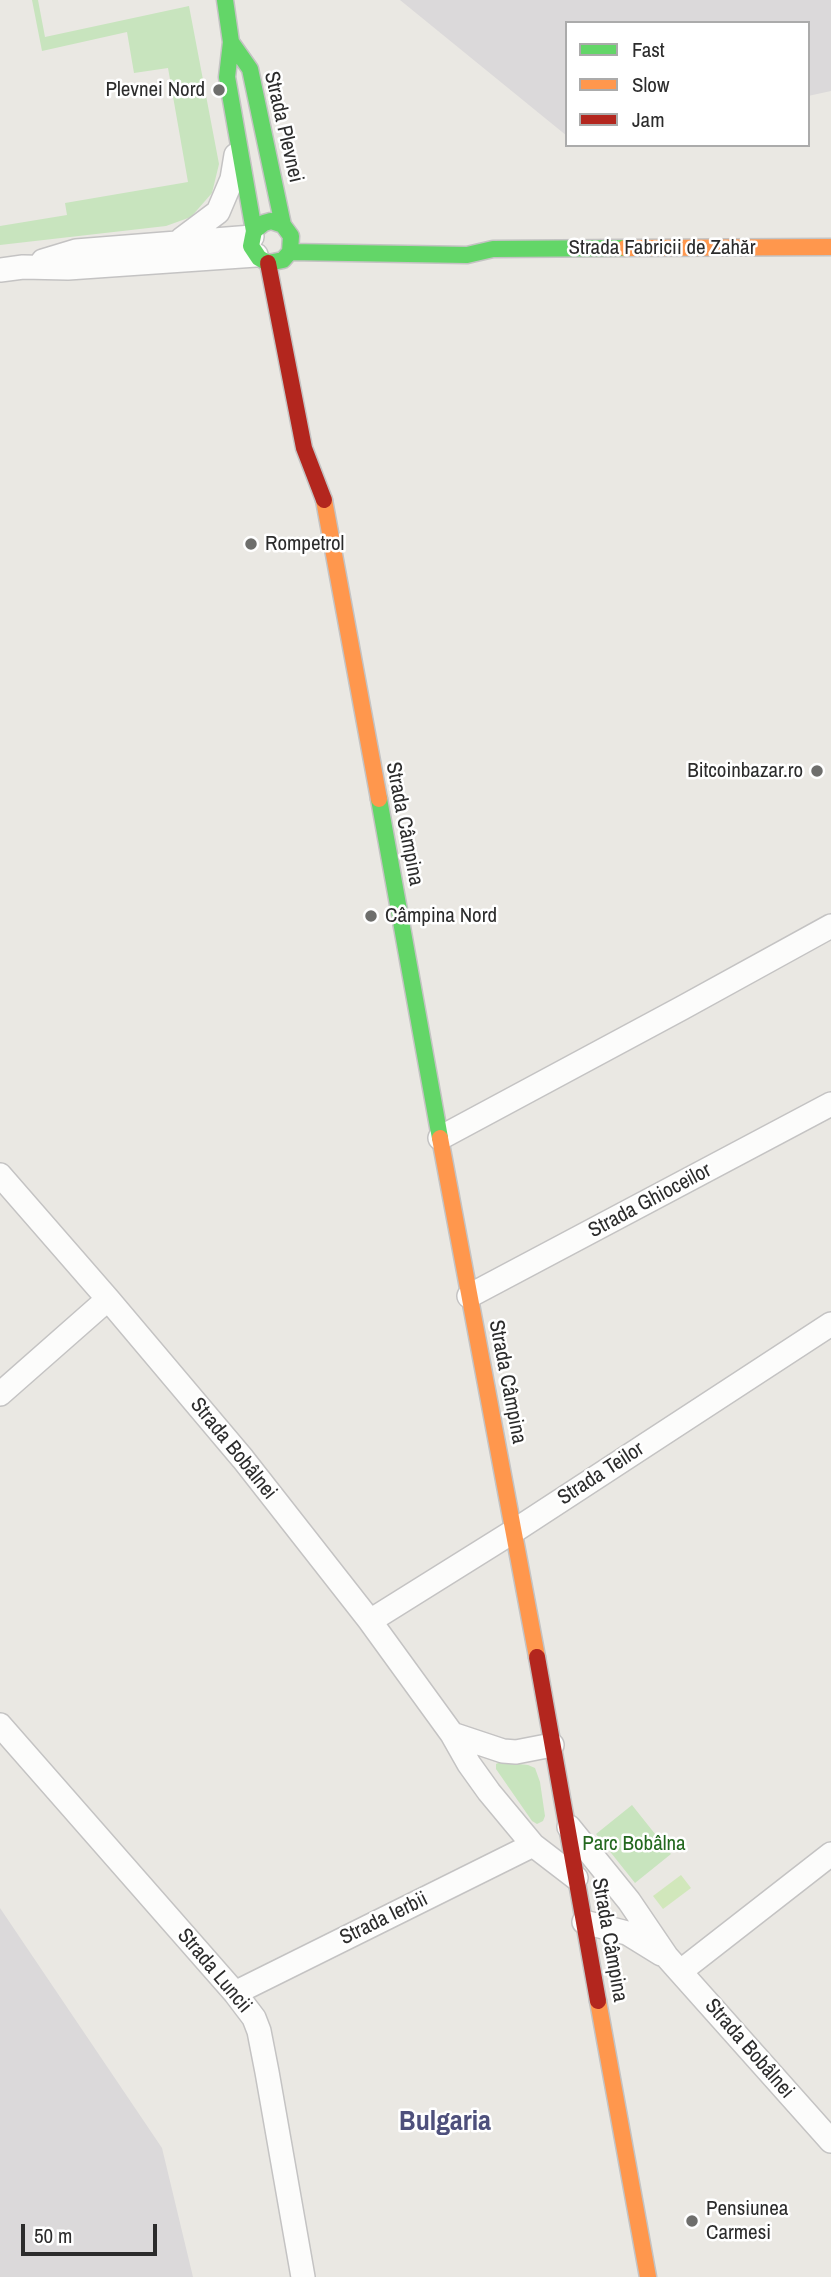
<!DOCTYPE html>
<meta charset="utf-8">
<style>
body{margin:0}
#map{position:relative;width:831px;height:2277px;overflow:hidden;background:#eae8e3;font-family:"Archivo Narrow",sans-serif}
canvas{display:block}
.legend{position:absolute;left:565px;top:21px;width:245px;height:126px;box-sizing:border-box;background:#fff;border:2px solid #ababab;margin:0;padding:9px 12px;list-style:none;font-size:21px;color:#2c2c2c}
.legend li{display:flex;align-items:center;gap:14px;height:35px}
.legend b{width:35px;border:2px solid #ababab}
.scale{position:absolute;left:21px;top:2224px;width:136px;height:32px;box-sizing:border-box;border:4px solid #2c2c2c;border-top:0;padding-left:9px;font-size:21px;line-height:24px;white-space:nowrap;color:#2c2c2c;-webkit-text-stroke:5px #fff;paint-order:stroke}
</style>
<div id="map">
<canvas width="831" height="2277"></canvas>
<ul class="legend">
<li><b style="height:9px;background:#63d668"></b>Fast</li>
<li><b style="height:9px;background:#ff974d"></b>Slow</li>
<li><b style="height:9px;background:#b3261e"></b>Jam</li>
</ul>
<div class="scale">50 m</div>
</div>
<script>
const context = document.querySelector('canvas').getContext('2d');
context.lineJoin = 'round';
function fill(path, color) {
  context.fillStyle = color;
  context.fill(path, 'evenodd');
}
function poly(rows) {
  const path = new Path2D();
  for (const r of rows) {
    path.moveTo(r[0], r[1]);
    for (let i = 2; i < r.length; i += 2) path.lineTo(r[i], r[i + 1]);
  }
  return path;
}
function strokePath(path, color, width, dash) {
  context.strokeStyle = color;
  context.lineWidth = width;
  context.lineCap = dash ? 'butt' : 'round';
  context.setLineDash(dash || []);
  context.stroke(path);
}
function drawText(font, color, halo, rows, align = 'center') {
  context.font = font + ' "Archivo Narrow",sans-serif';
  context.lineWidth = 5;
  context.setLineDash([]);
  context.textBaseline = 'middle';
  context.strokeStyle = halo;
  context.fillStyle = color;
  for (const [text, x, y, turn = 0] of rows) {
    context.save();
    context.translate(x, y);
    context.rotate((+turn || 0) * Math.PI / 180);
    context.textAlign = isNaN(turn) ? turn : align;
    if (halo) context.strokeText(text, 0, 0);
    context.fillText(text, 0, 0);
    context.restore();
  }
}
fill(poly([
 [400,0,831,0,831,91,808,96,808,23,567,23,567,136],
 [0,1908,162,2148,193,2277,0,2277]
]), '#dbd9da');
fill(poly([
 [32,0,38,0,45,37,189,6,219,164,212,193,191,217,166,226,0,245,0,226,67,215,65,203,188,182,168,68,134,73,127,32,42,51],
 [500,1762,528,1765,535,1768,540,1782,545,1816,543,1821,537,1824,532,1821,496,1769,496,1764],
 [632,1805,671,1854,635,1883,596,1834]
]), '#c8e4be');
fill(poly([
 [681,1875,691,1888,663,1909,653,1896]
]), '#d1e7bb');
const street = poly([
 [182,239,218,212,232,179,236,155],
 [43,261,76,251,252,237],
 [0,270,23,267,68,268,256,255],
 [440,1138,682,1008,831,926],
 [0,1175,108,1299,243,1459,370,1621,452,1734,469,1764,489,1792,533,1845,576,1878],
 [469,1296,831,1104],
 [0,1394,108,1299],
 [370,1621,514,1531,831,1324],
 [0,1725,235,1993,254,2018,259,2031,267,2072,303,2277],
 [452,1734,503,1751,516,1752,552,1745],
 [569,1827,629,1901,667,1957,831,2141],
 [584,1922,627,1933,661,1954],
 [681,1971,831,1854],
 [235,1993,533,1845]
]);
const fast = poly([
 [225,0,231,42,227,77,254,231,251,246,259,258,268,263,283,260,290,252,291,236,283,225,271,221,264,223,254,231],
 [231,42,250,69,283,225],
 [290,252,467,255,493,249,625,248],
 [379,799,440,1138]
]);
const slow = poly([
 [625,248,831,247],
 [324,500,379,799],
 [440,1138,537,1657],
 [598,2001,648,2277]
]);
const jam = poly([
 [268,263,304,448,324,500],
 [537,1657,598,2001]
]);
strokePath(street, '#c4c3c3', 26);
strokePath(fast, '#c4c3c3', 19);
strokePath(slow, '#c4c3c3', 19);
strokePath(jam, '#c4c3c3', 19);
strokePath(street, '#fcfcfb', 23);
strokePath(fast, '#63d668', 16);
strokePath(slow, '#ff974d', 16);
strokePath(jam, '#b3261e', 16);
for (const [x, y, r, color] of [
 [219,90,7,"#6e6e6c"],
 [251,544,7,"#6e6e6c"],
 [817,771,7,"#6e6e6c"],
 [371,916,7,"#6e6e6c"],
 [692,2221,7,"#6e6e6c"]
]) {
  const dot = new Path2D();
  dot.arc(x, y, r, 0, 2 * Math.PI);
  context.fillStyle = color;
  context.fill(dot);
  strokePath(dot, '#fff', 2.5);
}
drawText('21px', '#2c2c2c', '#fff', [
 ["Plevnei Nord",205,90,"right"],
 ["Rompetrol",265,544],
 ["Bitcoinbazar.ro",803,771,"right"],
 ["Câmpina Nord",385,916],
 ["Pensiunea",706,2209],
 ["Carmesi",706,2233]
], 'left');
drawText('21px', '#2c2c2c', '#fff', [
 ["Strada Plevnei",283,127,77],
 ["Strada Fabricii de Zahăr",662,248],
 ["Strada Câmpina",404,824,79],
 ["Strada Ghioceilor",650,1201,-28],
 ["Strada Câmpina",507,1382,79],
 ["Strada Bobâlnei",233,1449,51],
 ["Strada Teilor",601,1474,-33],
 ["Strada Ierbii",384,1919,-26],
 ["Strada Câmpina",609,1940,80],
 ["Strada Luncii",214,1971,50],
 ["Strada Bobâlnei",749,2049,49]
]);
drawText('21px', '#23681e', '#fff', [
 ["Parc Bobâlna",634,1844]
]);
drawText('bold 28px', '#4e507c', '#fff', [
 ["Bulgaria",445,2122]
]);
</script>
